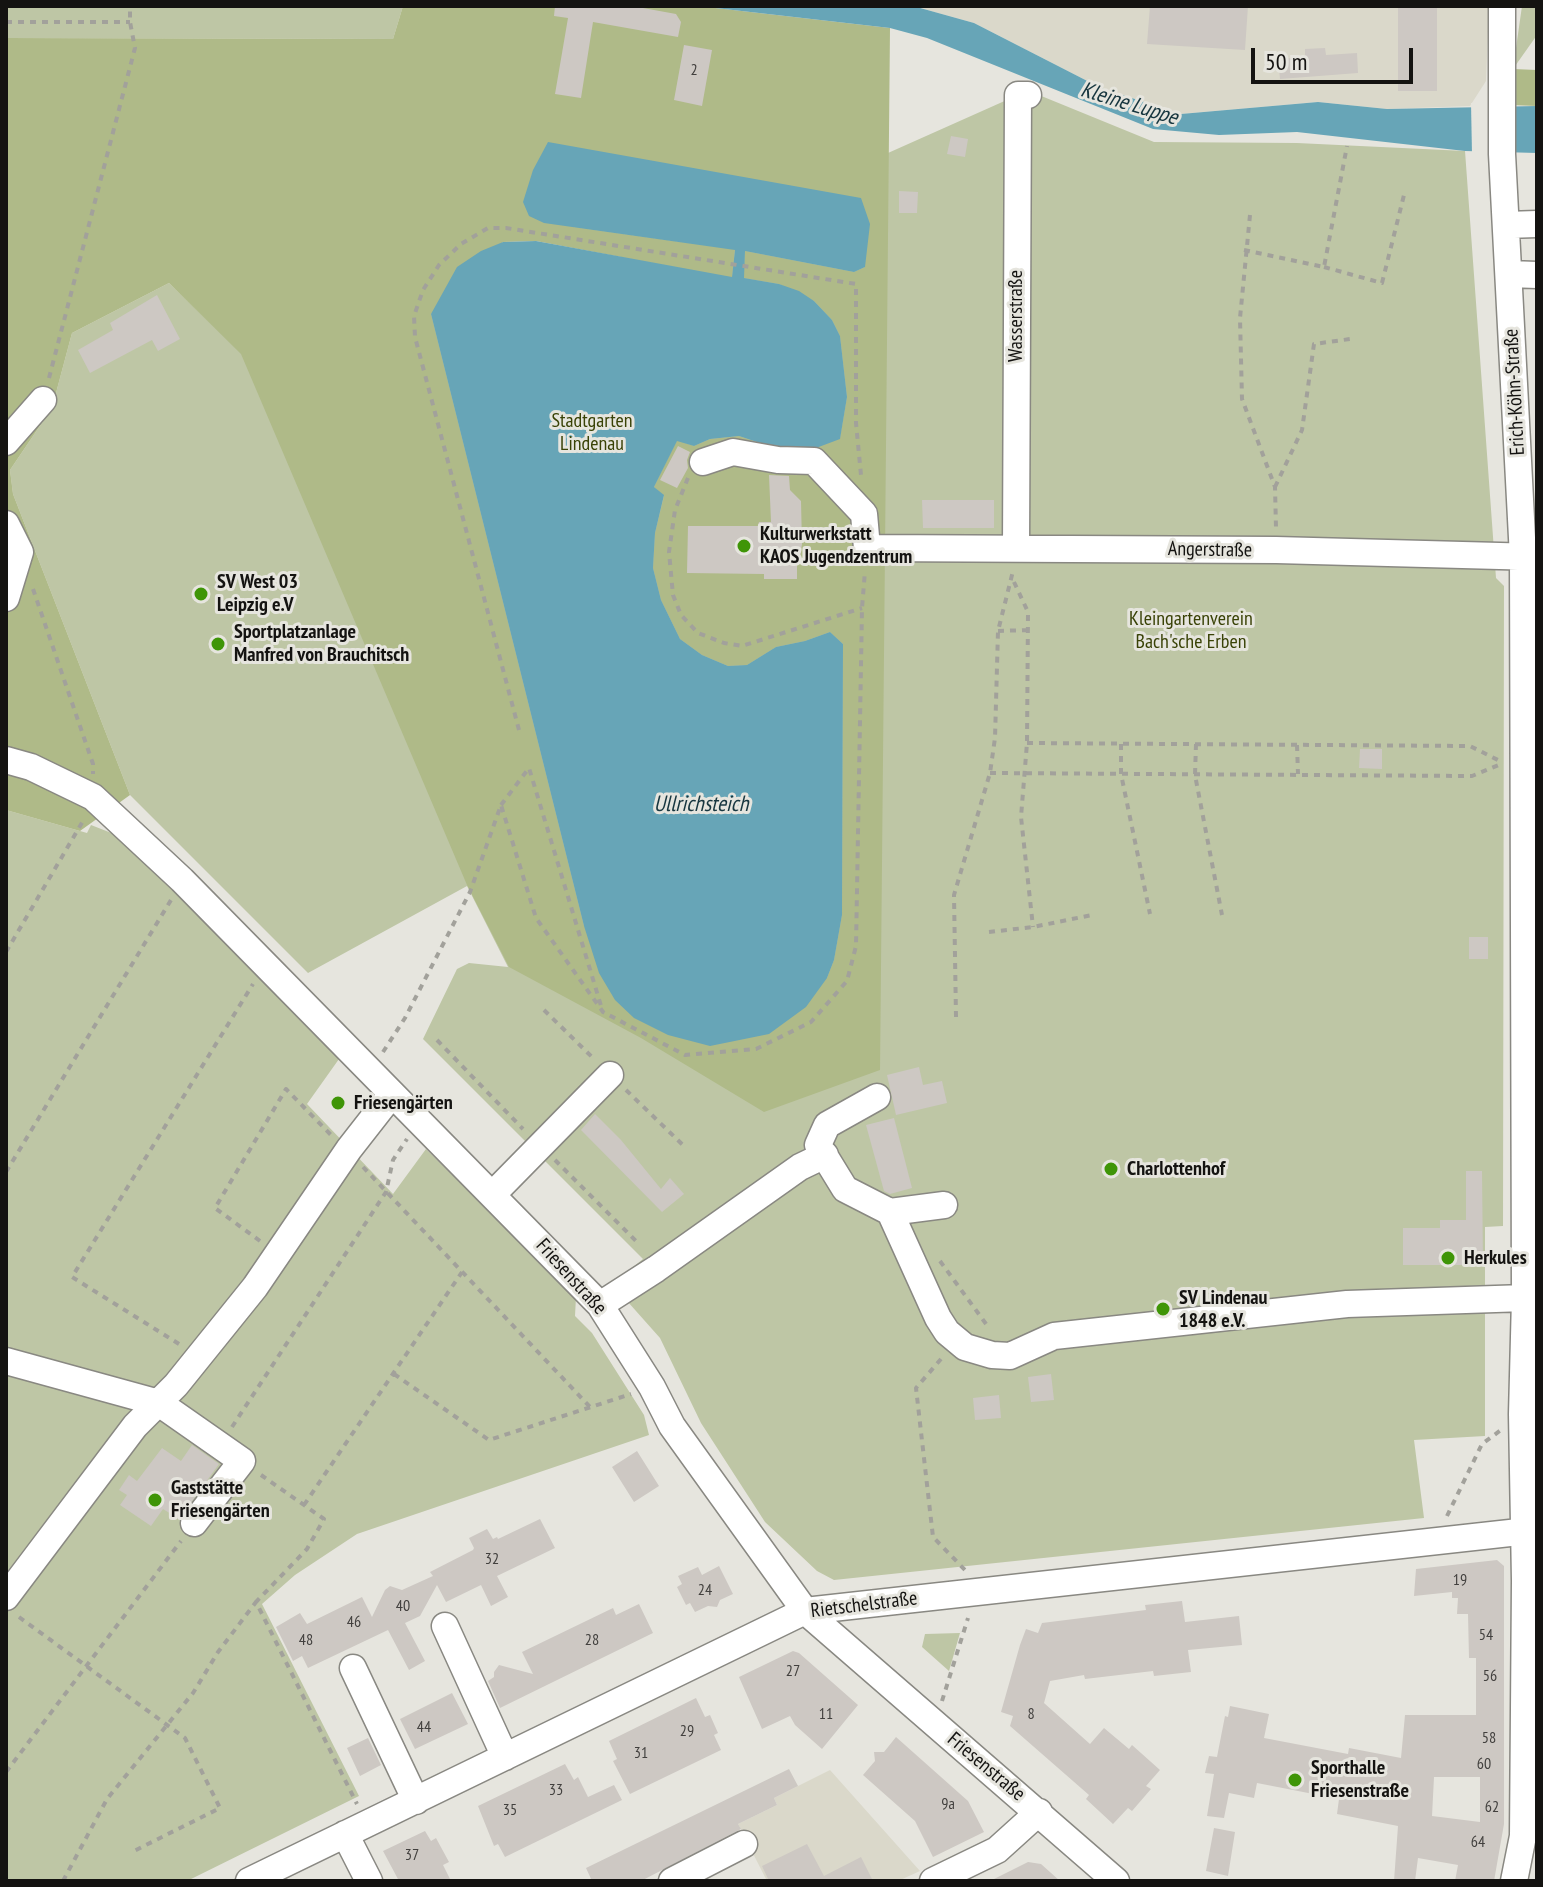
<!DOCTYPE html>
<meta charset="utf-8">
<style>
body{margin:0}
#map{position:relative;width:1543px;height:1887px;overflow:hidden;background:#e6e5de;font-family:"PT Sans Narrow",sans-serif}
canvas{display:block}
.frame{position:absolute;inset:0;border:8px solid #141311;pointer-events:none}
.scale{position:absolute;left:1251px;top:48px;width:162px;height:36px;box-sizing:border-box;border:4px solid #141311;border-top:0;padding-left:10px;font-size:24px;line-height:28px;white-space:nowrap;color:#141311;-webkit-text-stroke:6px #e6e5de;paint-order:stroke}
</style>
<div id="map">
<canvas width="1543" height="1887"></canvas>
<div class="frame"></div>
<div class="scale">50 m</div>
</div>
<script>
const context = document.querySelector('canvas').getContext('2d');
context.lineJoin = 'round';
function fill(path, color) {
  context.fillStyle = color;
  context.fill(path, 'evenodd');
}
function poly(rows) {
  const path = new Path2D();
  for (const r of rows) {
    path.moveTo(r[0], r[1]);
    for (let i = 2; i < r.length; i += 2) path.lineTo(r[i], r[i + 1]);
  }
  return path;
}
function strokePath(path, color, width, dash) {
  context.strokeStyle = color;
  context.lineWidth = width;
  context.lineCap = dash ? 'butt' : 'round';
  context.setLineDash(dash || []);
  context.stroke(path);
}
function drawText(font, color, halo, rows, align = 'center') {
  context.font = font + ' "PT Sans Narrow",sans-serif';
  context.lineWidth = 6;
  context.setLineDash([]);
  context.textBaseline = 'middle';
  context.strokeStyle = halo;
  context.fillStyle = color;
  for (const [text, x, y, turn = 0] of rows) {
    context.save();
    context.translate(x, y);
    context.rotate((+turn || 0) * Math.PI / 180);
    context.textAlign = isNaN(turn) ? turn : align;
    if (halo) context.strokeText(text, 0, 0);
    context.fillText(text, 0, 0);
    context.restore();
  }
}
fill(poly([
 [913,6,1489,6,1486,81,1470,106,1387,109,1318,102,1181,114,1101,88,974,23],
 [830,1770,920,1871,898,1881,767,1881,738,1824,777,1805,774,1798]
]), '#dad8ca');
fill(poly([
 [6,6,403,6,393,39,6,38],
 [1522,6,1537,6,1537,35,1513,69],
 [1034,93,1154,142,1297,143,1465,151,1496,578,1504,586,1503,1226,1485,1227,1485,1436,1414,1440,1424,1518,834,1580,817,1571,765,1522,701,1423,660,1338,612,1284,643,1259,423,1039,457,969,469,963,508,967,467,886,308,973,130,795,13,494,10,470,52,408,72,333,169,283,242,353,886,191,888,153,1018,95],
 [6,810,87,833,91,825,119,836,176,890,339,1059,307,1104,393,1194,426,1149,576,1297,575,1316,592,1333,644,1415,649,1435,357,1534,295,1575,262,1604,359,1796,187,1881,6,1881],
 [960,1633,949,1671,922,1647,925,1634]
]), '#bec6a5');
fill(poly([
 [403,6,698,6,890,28,880,1070,764,1112,641,1038,509,967,467,885,241,354,169,283,72,333,52,408,10,470,13,494,130,795,80,831,6,810,6,38,393,39],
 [544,223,865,267,854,272,745,251,743,278,779,284,814,301,832,320,840,336,847,397,840,438,772,447,739,436,710,439,694,446,677,440,654,487,664,496,655,533,653,568,661,600,680,639,702,655,728,666,747,665,776,647,805,641,830,632,843,644,842,915,834,960,827,978,584,926,431,314,503,242,536,241,732,278,735,249],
 [1513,69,1537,70,1537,106,1511,105]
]), '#afba88');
fill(poly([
 [698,6,913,6,974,23,1101,88,1181,114,1318,102,1387,109,1537,106,1537,153,1465,151,1297,132,1219,135,1153,129,927,38,890,28],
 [548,142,861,198,870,224,865,267,854,272,745,251,744,278,779,284,799,291,814,301,832,320,840,336,847,397,840,439,816,448,772,447,739,436,710,439,694,446,677,441,654,487,664,495,655,533,653,568,661,600,680,639,702,655,728,666,747,665,776,647,805,641,830,632,843,644,842,915,834,960,827,978,806,1007,769,1034,710,1046,668,1035,634,1018,615,1000,599,973,584,926,431,314,457,267,481,251,503,242,536,241,732,277,735,250,544,223,529,216,523,202,533,170]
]), '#67a5b7');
fill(poly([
 [1512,102,1513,154,1472,154,1471,103]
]), '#e6e5de');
fill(poly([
 [555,6,632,6,676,14,681,22,678,37,593,22,581,98,555,94,568,18,554,16],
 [1150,6,1248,6,1245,50,1147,44],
 [1398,6,1437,6,1437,91,1398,91],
 [684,45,712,50,702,106,674,100],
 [1325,48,1326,55,1357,53,1358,73,1280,79,1278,59,1305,57,1305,49],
 [951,136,968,139,965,157,947,154],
 [899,191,918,192,917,213,899,213],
 [157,295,180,339,158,351,152,340,90,373,78,350,113,330,110,323],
 [678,446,690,452,687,460,688,468,677,488,660,480],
 [769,475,789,476,790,490,801,501,802,544,800,557,797,558,797,579,764,579,764,574,687,573,688,526,758,526,759,522,771,522],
 [922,500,994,500,994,528,923,528],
 [1360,749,1382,749,1382,769,1359,768],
 [1469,937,1488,937,1488,959,1469,959],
 [919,1067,923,1085,942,1081,947,1103,896,1115,887,1075],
 [595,1114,621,1140,661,1189,670,1178,684,1194,662,1212,581,1130],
 [894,1118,912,1188,890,1194,884,1191,866,1125],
 [1466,1171,1482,1171,1483,1265,1403,1265,1403,1228,1440,1228,1440,1220,1466,1220],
 [1051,1374,1054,1400,1031,1402,1028,1377],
 [999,1395,1001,1418,975,1420,973,1398],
 [192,1445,219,1464,179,1519,163,1509,151,1526,120,1505,127,1495,119,1490,129,1475,137,1481,162,1448,181,1461],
 [637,1451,659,1486,634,1502,612,1467],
 [540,1519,555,1548,497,1576,508,1597,491,1606,481,1585,446,1602,437,1585,420,1616,405,1623,425,1661,409,1670,388,1630,308,1668,302,1656,293,1661,276,1627,300,1613,307,1624,362,1597,372,1617,385,1590,390,1586,402,1590,433,1576,430,1572,473,1550,474,1548,469,1538,487,1529,493,1539,497,1537,498,1539],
 [1497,1560,1504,1566,1504,1824,1494,1881,1455,1881,1458,1865,1418,1858,1415,1881,1394,1881,1398,1826,1337,1814,1339,1799,1257,1783,1254,1798,1229,1793,1224,1818,1207,1816,1214,1774,1205,1773,1209,1756,1217,1757,1225,1716,1228,1717,1230,1706,1269,1714,1264,1738,1348,1754,1349,1748,1401,1758,1405,1715,1476,1715,1476,1658,1469,1658,1468,1614,1457,1614,1458,1598,1452,1598,1452,1592,1414,1596,1416,1569],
 [1434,1777,1480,1777,1480,1822,1432,1816],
 [719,1566,733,1594,720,1600,717,1607,708,1606,695,1612,690,1603,686,1605,677,1587,682,1584,678,1576,698,1567,702,1575],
 [1182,1601,1185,1622,1239,1616,1242,1645,1188,1650,1191,1672,1154,1676,1153,1671,1085,1679,1084,1675,1050,1681,1044,1703,1090,1744,1104,1728,1129,1749,1132,1745,1160,1770,1146,1786,1151,1789,1132,1811,1128,1808,1113,1824,1086,1799,1089,1795,1010,1726,1013,1716,1001,1712,1020,1645,1026,1629,1038,1633,1042,1623,1146,1610,1145,1605],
 [639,1604,653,1633,500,1708,488,1681,494,1677,494,1672,499,1665,533,1674,522,1652,613,1608,616,1615],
 [793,1651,799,1653,858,1705,822,1749,795,1725,790,1716,762,1729,739,1677],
 [452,1693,468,1724,415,1749,400,1719],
 [696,1698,705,1717,710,1715,718,1733,714,1735,721,1750,630,1794,613,1761,617,1759,609,1741],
 [896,1737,968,1801,984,1832,933,1857,915,1821,863,1775,875,1761,874,1752,884,1752],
 [368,1738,381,1765,360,1776,347,1748],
 [565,1764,574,1780,578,1777,588,1797,614,1785,622,1800,505,1857,498,1844,494,1846,478,1806],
 [789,1769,798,1786,774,1798,777,1805,738,1824,741,1829,641,1881,592,1881,586,1868],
 [1214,1828,1235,1832,1228,1876,1206,1871],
 [425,1831,431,1841,436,1838,449,1862,443,1865,451,1881,399,1881,383,1851],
 [807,1844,824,1876,861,1857,873,1881,769,1881,762,1866],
 [1028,1862,1041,1864,1060,1881,990,1881]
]), '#cdc8c3');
const minor = poly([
 [1502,6,1502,154,1523,557,1525,1298,1522,1414,1525,1581,1523,1836,1514,1881],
 [1506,225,1537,224],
 [1509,274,1537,275],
 [6,442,43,400],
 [703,462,733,452,778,460,814,461,864,514,867,548,1276,550,1537,557],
 [6,524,20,552,6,598],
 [1016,547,1018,95,1028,95],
 [6,760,31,767,93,797,182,880,600,1305,652,1387,672,1426,805,1611,1116,1881],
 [877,1097,827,1125,818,1145,845,1189,890,1212,944,1205],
 [493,1194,610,1075],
 [890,1212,938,1318,947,1332,965,1347,992,1355,1010,1356,1054,1336,1347,1304,1525,1298],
 [600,1305,656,1269,800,1167,825,1155],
 [6,1361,159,1403,242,1461,194,1523],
 [6,1597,135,1426,176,1385,255,1287,349,1149,392,1094],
 [445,1626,505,1757],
 [353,1668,416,1801],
 [345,1834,369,1881],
 [249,1881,805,1611,1537,1530],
 [672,1881,744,1844],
 [933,1881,997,1850,1039,1812]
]);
strokePath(minor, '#898882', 29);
strokePath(poly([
 [6,22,130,22],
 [1250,215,1240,318,1242,399,1275,487,1276,528],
 [1244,250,1324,267,1347,146],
 [1324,267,1382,283,1405,191],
 [49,378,135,48,130,22,130,6],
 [688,478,675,510,669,552,673,595,681,615,698,633,724,643,742,646,862,608],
 [1275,487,1302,430,1314,344,1350,339],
 [1014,582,1028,612,1027,743,1021,817,1033,927],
 [33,589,93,764,93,774],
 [998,631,1027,630],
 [519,730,415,337,414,316,423,290,439,265,461,244,488,228,506,228,856,284,856,423,861,475],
 [1027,743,1470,746,1502,762],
 [1121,744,1121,774,1150,914],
 [1196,744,1195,775,1222,915],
 [1297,745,1298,774],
 [990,773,1472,776,1501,764],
 [501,805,529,768,602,1009],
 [989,932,1033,927,1092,915],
 [6,952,83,821],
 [544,1010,594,1059],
 [956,1017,954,895,990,773,995,738,998,631,1013,571],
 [437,1040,523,1129],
 [383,1052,405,1018,470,892,501,805,536,918,603,1012,685,1055,756,1049,811,1022,847,981,856,946,862,608,865,571],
 [626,1090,686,1148],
 [555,1160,638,1243],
 [363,1167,590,1407],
 [6,1172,171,900],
 [260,1241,215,1208,286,1089,331,1135],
 [940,1261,989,1328],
 [179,1344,72,1277,253,984],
 [941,1359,916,1388,933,1537,965,1570],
 [394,1374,489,1440,631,1394],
 [232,1427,386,1192,393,1160,407,1139],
 [261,1475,324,1519,307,1549,256,1602,357,1804],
 [304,1505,462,1272],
 [1447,1516,1482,1444,1501,1430],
 [19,1617,185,1738,220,1808,132,1852],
 [942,1701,968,1618],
 [6,1772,181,1541],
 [63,1881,107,1799,193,1693,218,1652,256,1602]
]), '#a2a19b', 4, [6, 6]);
strokePath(minor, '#fff', 26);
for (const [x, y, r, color] of [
 [744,546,8,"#3f9507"],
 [201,594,8,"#3f9507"],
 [218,644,8,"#3f9507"],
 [338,1103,8,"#3f9507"],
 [1111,1169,8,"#3f9507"],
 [1448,1258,8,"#3f9507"],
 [1163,1309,8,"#3f9507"],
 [155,1500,8,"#3f9507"],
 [1295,1780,8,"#3f9507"]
]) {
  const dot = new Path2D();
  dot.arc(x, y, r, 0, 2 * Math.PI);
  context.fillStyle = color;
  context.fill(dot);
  strokePath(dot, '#e6e5de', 3);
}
drawText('16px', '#42403e', null, [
 ["2",694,70],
 ["32",492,1559],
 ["19",1460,1580],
 ["24",705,1590],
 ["40",403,1606],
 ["46",354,1622],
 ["54",1486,1635],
 ["48",306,1640],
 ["28",592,1640],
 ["27",793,1671],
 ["56",1490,1676],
 ["11",826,1714],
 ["8",1031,1714],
 ["44",424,1727],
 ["29",687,1731],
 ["58",1489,1738],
 ["31",641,1753],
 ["60",1484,1764],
 ["33",556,1790],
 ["9a",948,1804],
 ["62",1492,1807],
 ["35",510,1810],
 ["64",1478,1842],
 ["37",412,1855]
]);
drawText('20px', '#141311', '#e6e5de', [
 ["Wasserstraße",1016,316,-90],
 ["Erich-Köhn-Straße",1515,392,-93],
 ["Angerstraße",1210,550,1],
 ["Friesenstraße",571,1277,48],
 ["Rietschelstraße",864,1605,-7],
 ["Friesenstraße",986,1767,40]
]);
drawText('20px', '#394206', '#e6e5de', [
 ["Stadtgarten",592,421],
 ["Lindenau",592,444],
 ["Kleingartenverein",1191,619],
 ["Bach'sche Erben",1191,642]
]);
drawText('bold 20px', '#141311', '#e6e5de', [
 ["Kulturwerkstatt",760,534],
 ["KAOS Jugendzentrum",760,557],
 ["SV West 03",217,582],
 ["Leipzig e.V",217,605],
 ["Sportplatzanlage",234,632],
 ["Manfred von Brauchitsch",234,655],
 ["Friesengärten",354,1103],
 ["Charlottenhof",1127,1169],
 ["Herkules",1464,1258],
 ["SV Lindenau",1179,1298],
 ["1848 e.V.",1179,1321],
 ["Gaststätte",171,1488],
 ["Friesengärten",171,1511],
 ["Sporthalle",1311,1768],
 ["Friesenstraße",1311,1791]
], 'left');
drawText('italic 22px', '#17363f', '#e6e5de', [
 ["Kleine Luppe",1129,104,17],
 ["Ullrichsteich",701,805]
]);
</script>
